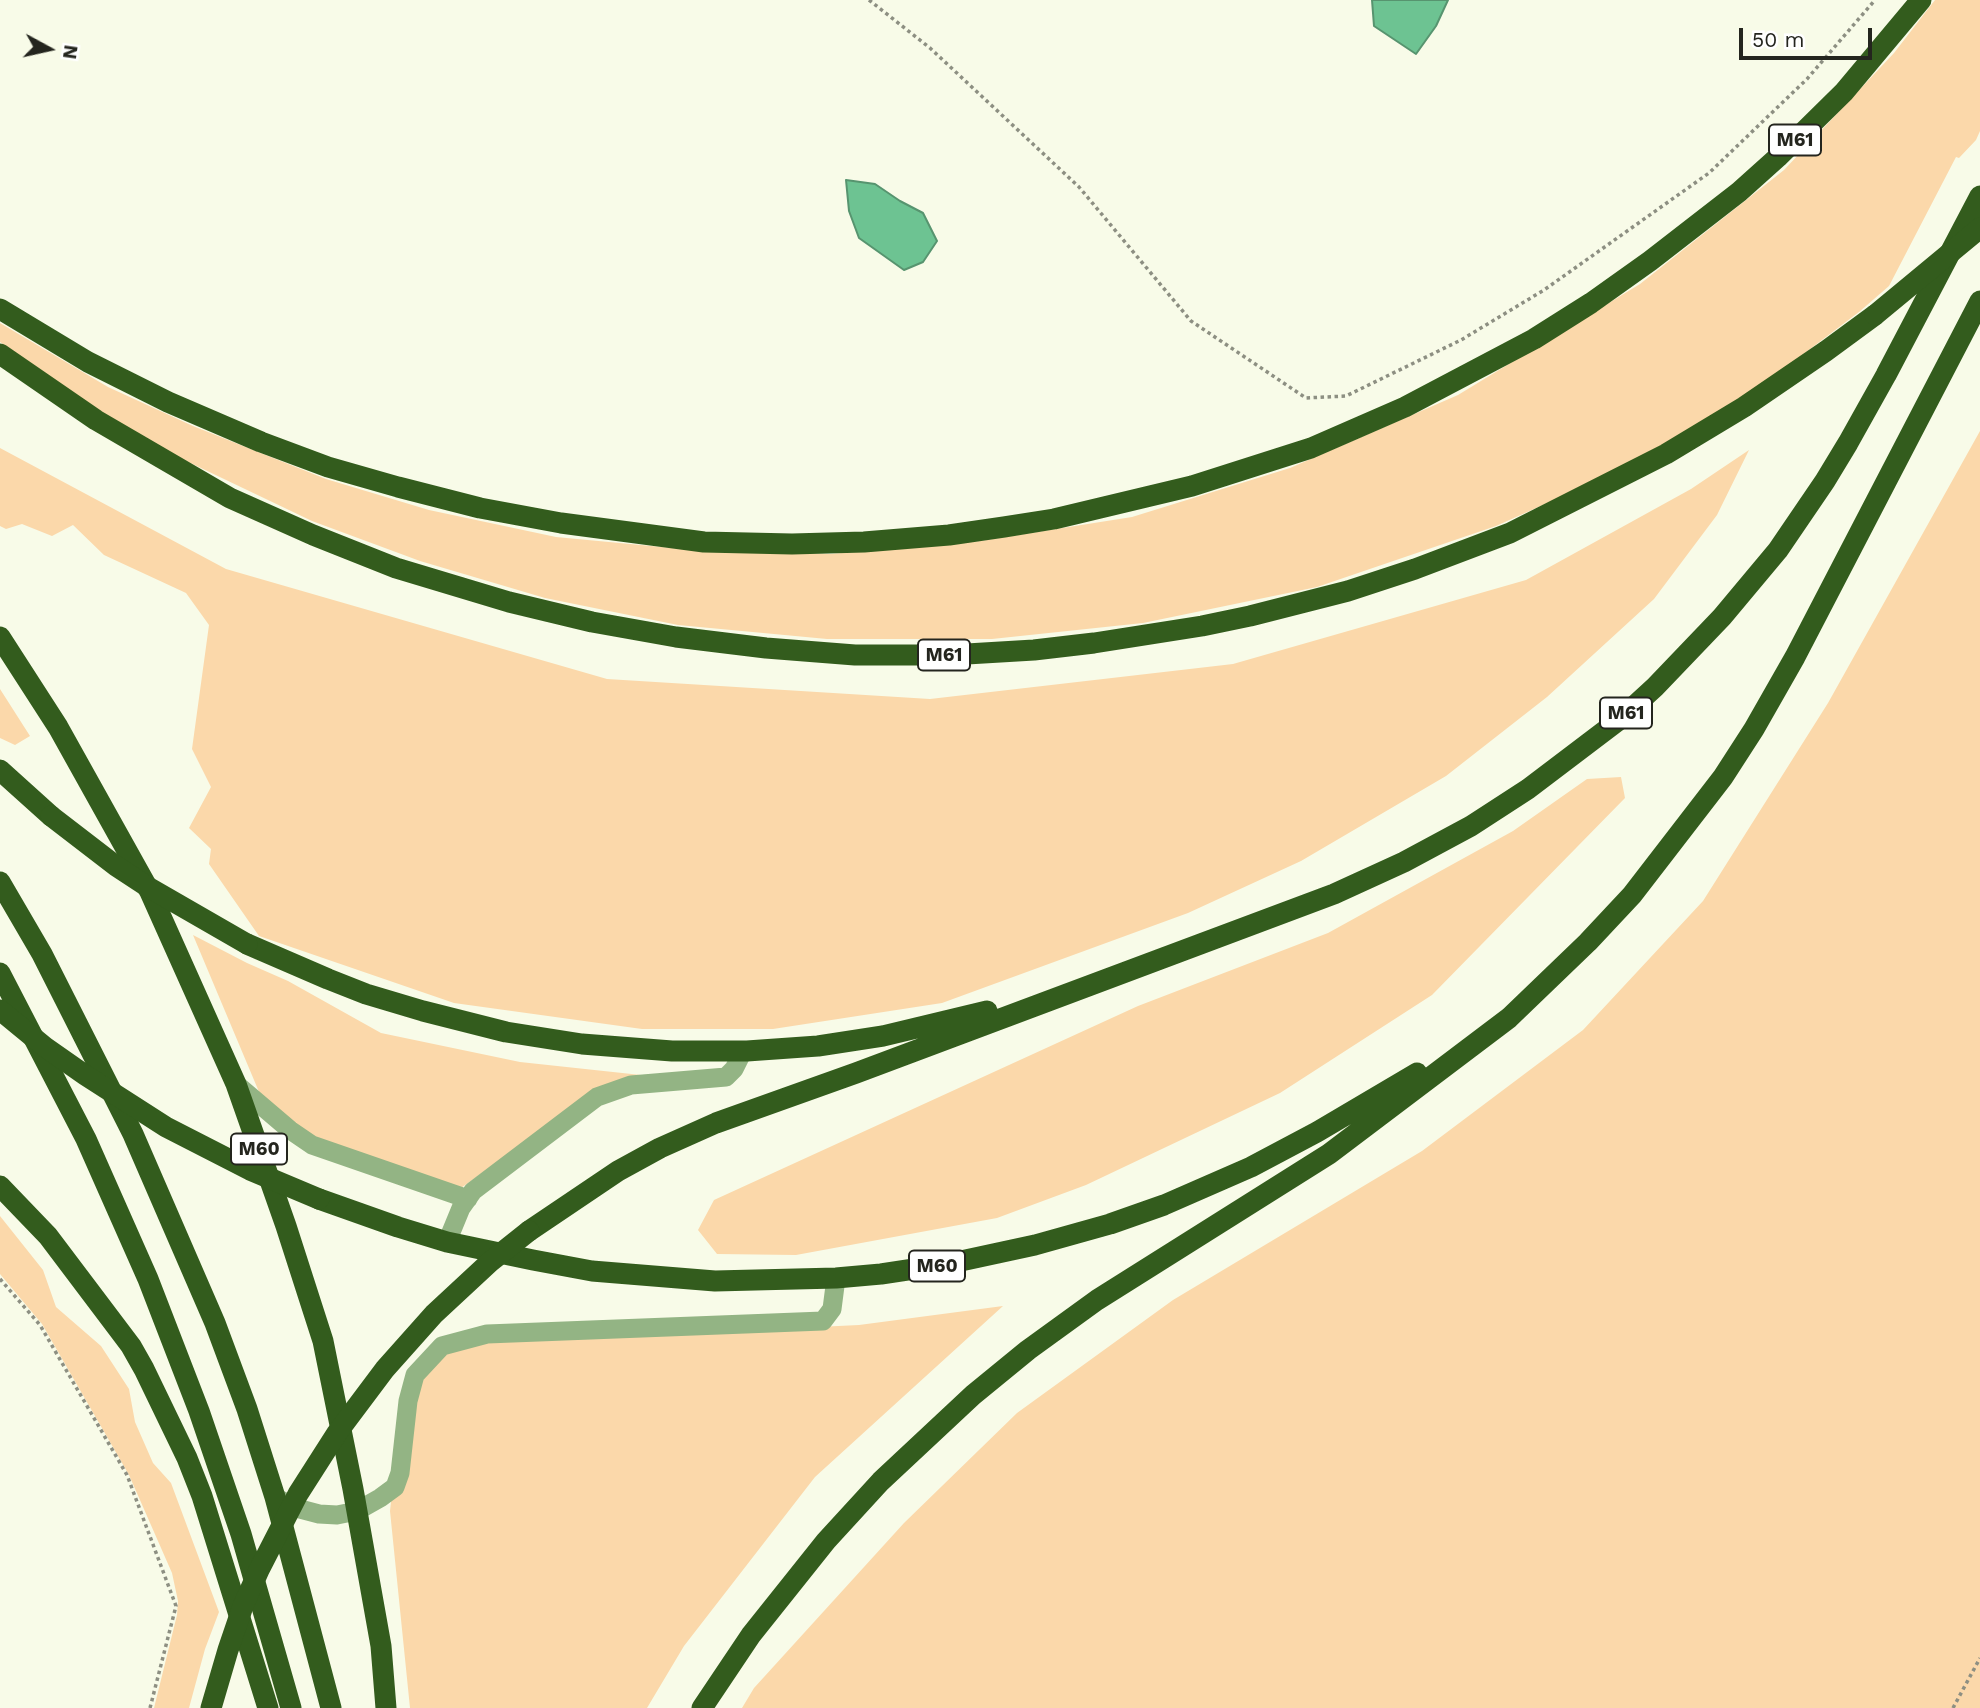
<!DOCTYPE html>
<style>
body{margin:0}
#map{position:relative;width:1980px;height:1708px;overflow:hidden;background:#f8fbe8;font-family:"Work Sans",sans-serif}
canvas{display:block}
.north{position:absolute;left:14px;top:14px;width:70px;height:70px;-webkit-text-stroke:5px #fff;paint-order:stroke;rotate:98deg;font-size:19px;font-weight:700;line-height:28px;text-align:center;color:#24251e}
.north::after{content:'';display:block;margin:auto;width:24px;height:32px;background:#24251e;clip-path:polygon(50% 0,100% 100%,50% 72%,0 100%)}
.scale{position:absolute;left:1739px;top:28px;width:133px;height:32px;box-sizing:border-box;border:4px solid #24251e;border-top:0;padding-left:9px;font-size:21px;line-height:24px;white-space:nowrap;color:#24251e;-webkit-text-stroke:5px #fff;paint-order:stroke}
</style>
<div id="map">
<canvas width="1980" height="1708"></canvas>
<div class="north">N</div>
<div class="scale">50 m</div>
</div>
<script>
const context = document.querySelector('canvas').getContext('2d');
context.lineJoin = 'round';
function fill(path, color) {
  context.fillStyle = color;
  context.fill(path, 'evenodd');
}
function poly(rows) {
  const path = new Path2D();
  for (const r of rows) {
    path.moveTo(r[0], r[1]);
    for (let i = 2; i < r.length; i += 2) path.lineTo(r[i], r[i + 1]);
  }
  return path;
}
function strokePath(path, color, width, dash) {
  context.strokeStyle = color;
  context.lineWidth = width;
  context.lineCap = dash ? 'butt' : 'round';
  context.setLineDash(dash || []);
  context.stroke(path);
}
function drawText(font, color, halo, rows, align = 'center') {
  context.font = font + ' "Work Sans",sans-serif';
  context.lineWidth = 6;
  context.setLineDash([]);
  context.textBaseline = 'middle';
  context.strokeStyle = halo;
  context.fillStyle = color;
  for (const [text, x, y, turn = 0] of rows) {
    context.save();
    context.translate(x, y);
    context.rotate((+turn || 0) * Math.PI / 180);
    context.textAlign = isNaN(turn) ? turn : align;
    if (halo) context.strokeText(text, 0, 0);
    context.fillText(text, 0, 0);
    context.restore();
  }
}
fill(poly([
 [1935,0,1980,0,1980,131,1976,140,1959,158,1956,157,1889,286,1859,312,1740,402,1621,470,1496,526,1317,587,1143,623,992,639,827,639,678,625,545,598,420,561,312,521,180,458,95,409,0,342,0,323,108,387,193,426,326,479,429,510,556,537,683,549,830,554,980,541,1132,517,1290,468,1458,395,1640,284,1784,170,1894,53],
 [1980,431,1980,1708,742,1708,754,1688,904,1523,1017,1413,1173,1300,1422,1151,1583,1030,1703,901,1828,703],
 [0,448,226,569,607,679,930,699,1233,664,1526,580,1691,489,1749,450,1717,515,1654,599,1547,697,1446,776,1301,861,1188,913,942,1003,773,1029,642,1029,454,1003,259,936,209,864,211,849,189,828,211,787,192,749,209,625,186,593,104,555,73,525,52,536,22,524,6,529,0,526],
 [0,689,30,736,15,745,0,738],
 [1621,777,1625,798,1432,995,1280,1093,1086,1185,997,1218,796,1255,717,1254,698,1230,714,1200,1138,1006,1328,933,1513,831,1587,779],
 [193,935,247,963,288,981,381,1033,520,1062,706,1082,594,1093,447,1198,270,1118],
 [0,1216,43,1270,56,1307,101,1346,129,1389,135,1422,153,1463,171,1483,219,1612,205,1649,189,1708,154,1708,177,1615,178,1601,172,1573,129,1475,42,1324,0,1274],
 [1003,1306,815,1477,684,1646,647,1708,410,1708,390,1511,402,1401,429,1359,481,1343,859,1325]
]), '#fbd8aa');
const water = poly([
 [1372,0,1448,0,1436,26,1416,54,1374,26,1372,0],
 [846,180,875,184,900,201,923,213,937,241,923,262,904,270,859,238,849,211,846,180]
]);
fill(water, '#6dc392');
strokePath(water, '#57946f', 2);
strokePath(poly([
 [869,0,930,48,1079,187,1191,321,1306,398,1346,396,1461,340,1544,290,1709,173,1807,79,1875,0],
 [0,1279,40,1325,127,1475,176,1606,150,1708],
 [1953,1708,1980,1658]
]), '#8d8f82', 3.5, [3.5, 3.5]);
strokePath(poly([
 [236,1084,290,1130,312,1145,468,1199],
 [447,1242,461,1208,473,1191,597,1097,631,1085,726,1077,734,1069,743,1051],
 [278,1499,300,1509,319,1514,337,1515,357,1511,380,1498,395,1487,400,1473,408,1401,415,1375,442,1346,487,1334,823,1321,832,1309,836,1278]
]), '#93b484', 19);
strokePath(poly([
 [0,309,88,362,168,402,261,442,328,467,398,487,480,508,561,523,704,542,792,544,864,542,949,535,1004,527,1054,519,1192,486,1311,448,1405,407,1534,339,1591,303,1650,261,1739,192,1778,157,1844,92,1921,0],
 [0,354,96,420,230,498,313,535,396,568,509,602,592,622,676,637,766,648,855,655,950,655,1034,650,1094,643,1202,626,1250,616,1348,591,1415,569,1510,533,1666,454,1744,407,1826,351,1875,315],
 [0,637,58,727,150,892,236,1084,286,1226,323,1341,353,1489,381,1646,386,1708],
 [0,770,51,816],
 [0,882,42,954,133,1134,215,1323,247,1409,275,1497,331,1708],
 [247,944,328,979,366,994,423,1011,506,1032,582,1044,672,1051,747,1051,818,1046,883,1036,987,1011],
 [0,973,86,1139,148,1279,199,1411,241,1534,291,1708],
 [0,1186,48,1236,131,1346,144,1369,187,1458,202,1496,268,1708],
 [319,1199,398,1227,447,1242,533,1260,592,1271,715,1281,836,1278,881,1274,947,1264,1035,1245,1110,1224,1164,1205,1251,1167,1317,1132,1417,1073],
 [529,1231,618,1171,660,1148,716,1123,856,1073,1334,894,1404,862,1471,826,1528,789,1619,720,1655,687,1722,617,1778,550,1825,481,1848,443,1886,375,1980,196],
 [702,1708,751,1635,826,1541,881,1481,973,1395,1028,1350,1097,1300,1329,1154,1509,1018,1588,942,1632,895,1723,777,1754,729,1795,657,1980,301]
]), '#335c1d', 21);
strokePath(poly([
 [1875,315,1980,228],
 [51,816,116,866,148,887,247,944],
 [0,1010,45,1047,85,1075,166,1127,250,1170,319,1199],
 [211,1708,228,1650,243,1606,259,1570,298,1494,337,1433,385,1369,434,1314,490,1262,529,1231]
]), '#335c1d', 21);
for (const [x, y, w] of [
 [1795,140,52],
 [944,655,52],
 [1626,713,52],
 [259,1149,56],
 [937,1266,56]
]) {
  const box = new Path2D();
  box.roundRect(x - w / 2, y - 15.5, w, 31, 5);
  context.fillStyle = '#fff';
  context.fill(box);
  strokePath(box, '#24251e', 2);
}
drawText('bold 19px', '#24251e', null, [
 ["M61",1795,140],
 ["M61",944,655],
 ["M61",1626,713],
 ["M60",259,1149],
 ["M60",937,1266]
]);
</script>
